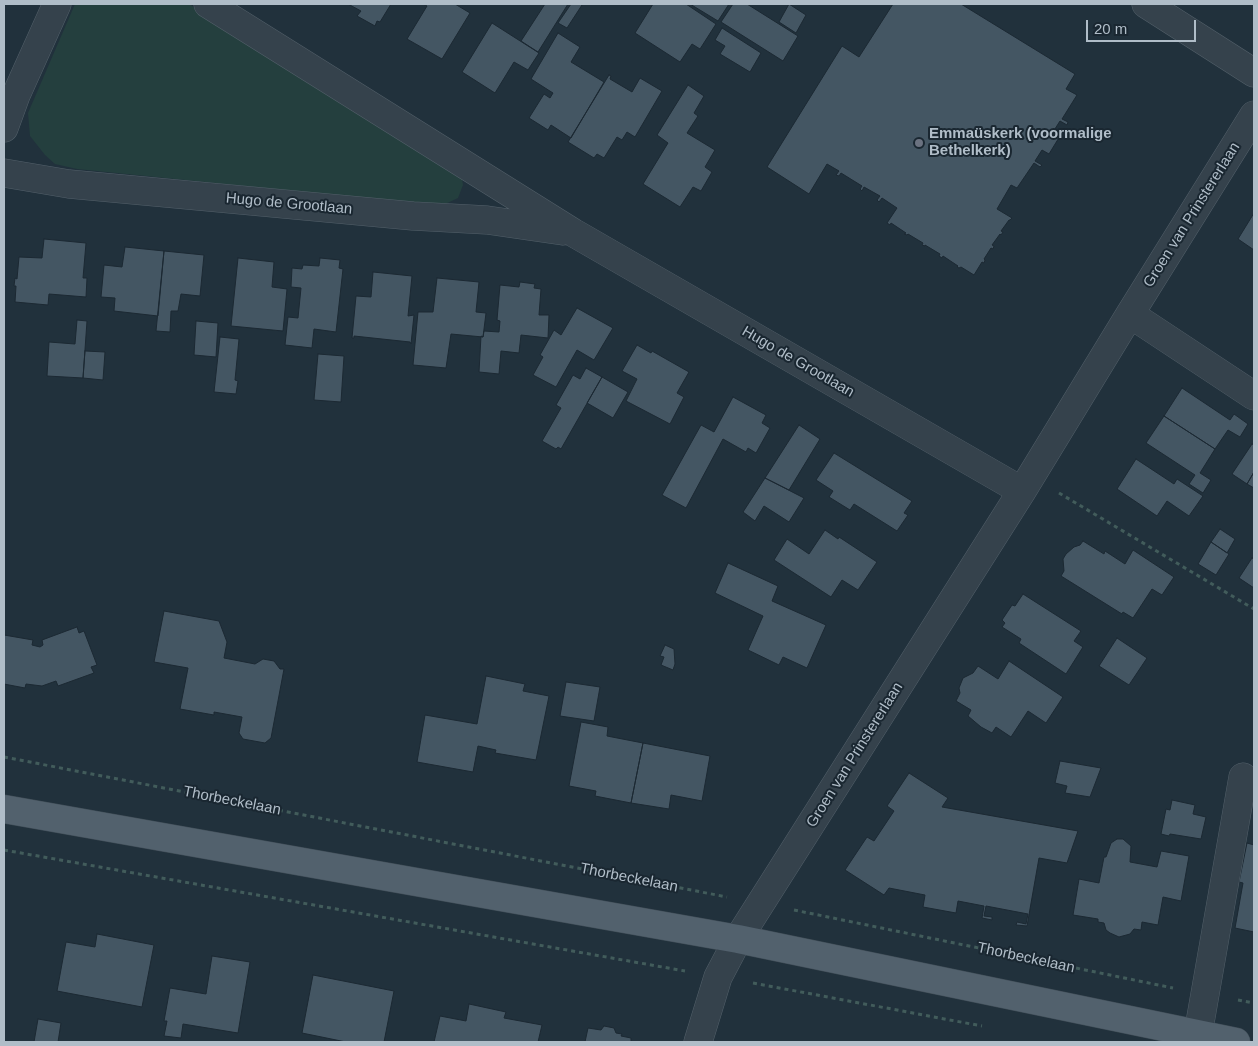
<!DOCTYPE html>
<meta charset="utf-8">
<style>
body{margin:0}
#map{position:relative;width:1258px;height:1046px;overflow:hidden;background:#21313c;font-family:Helvetica,sans-serif}
canvas{display:block}
.frame{position:absolute;inset:0;border:5px solid #b0bdc8;pointer-events:none}
.scale{position:absolute;left:1086px;top:20px;width:110px;height:22px;box-sizing:border-box;border:2px solid #b0bdc8;border-top:0;padding-left:6px;font-size:15px;line-height:18px;white-space:nowrap;color:#b0bdc8;-webkit-text-stroke:4px #1a2731;paint-order:stroke}
</style>
<div id="map">
<canvas width="1258" height="1046"></canvas>
<div class="frame"></div>
<div class="scale">20 m</div>
</div>
<script>
const context = document.querySelector('canvas').getContext('2d');
context.lineJoin = 'round';
function fill(path, color) {
  context.fillStyle = color;
  context.fill(path, 'evenodd');
}
function poly(rows) {
  const path = new Path2D();
  for (const r of rows) {
    path.moveTo(r[0], r[1]);
    for (let i = 2; i < r.length; i += 2) path.lineTo(r[i], r[i + 1]);
  }
  return path;
}
function strokePath(path, color, width, dash) {
  context.strokeStyle = color;
  context.lineWidth = width;
  context.lineCap = dash ? 'butt' : 'round';
  context.setLineDash(dash || []);
  context.stroke(path);
}
function drawText(font, color, halo, rows, align = 'center') {
  context.font = font + ' Helvetica,sans-serif';
  context.lineWidth = 4;
  context.setLineDash([]);
  context.textBaseline = 'middle';
  context.strokeStyle = halo;
  context.fillStyle = color;
  for (const [text, x, y, turn = 0] of rows) {
    context.save();
    context.translate(x, y);
    context.rotate((+turn || 0) * Math.PI / 180);
    context.textAlign = isNaN(turn) ? turn : align;
    if (halo) context.strokeText(text, 0, 0);
    context.fillText(text, 0, 0);
    context.restore();
  }
}
fill(poly([
 [75,4,189,4,409,137,461,173,463,185,458,198,441,206,77,169,55,164,45,155,30,136,28,113]
]), '#243f3e');
const building = poly([
 [348,4,391,4,380,22,377,21,375,26,357,16,361,11,348,4],
 [423,4,455,4,470,13,442,59,407,39,427,6,423,4],
 [545,4,568,4,538,52,521,41,545,4],
 [571,4,579,4,582,5,567,28,558,23,571,4],
 [653,4,686,4,716,24,700,49,692,44,680,62,635,33,653,4],
 [690,4,729,4,718,21,690,4],
 [733,4,747,4,798,36,783,61,721,22,733,4],
 [789,4,806,15,796,33,779,22,789,4],
 [893,4,961,4,1075,74,1066,89,1077,95,1062,119,1068,122,1067,125,1060,121,1053,132,1060,136,1049,154,1042,150,1035,161,1042,165,1040,167,1034,163,1017,188,1011,185,997,209,1012,218,1010,220,1009,220,1001,231,1003,232,1001,235,1000,234,992,245,994,246,993,249,991,248,984,259,985,260,984,263,982,262,974,275,961,267,959,268,957,267,958,266,943,256,942,258,939,256,940,254,925,245,925,246,922,245,923,243,908,234,907,235,904,234,906,233,891,223,890,225,887,223,897,208,882,198,879,202,877,200,880,196,864,187,862,191,860,189,862,186,841,173,839,176,836,175,839,171,827,164,809,194,767,167,842,46,859,57,893,4],
 [492,23,539,53,528,70,514,62,495,93,462,72,492,23],
 [722,28,761,53,750,72,720,54,725,46,715,40,722,28],
 [558,33,580,47,571,62,604,82,571,138,551,125,548,130,529,118,544,94,550,98,553,93,531,79,558,33],
 [609,75,611,76,610,79,632,92,640,78,662,91,635,137,627,132,622,140,617,137,604,158,597,154,594,158,568,142,609,75],
 [688,85,704,96,694,113,698,116,687,133,715,150,705,167,712,172,701,191,693,187,680,207,643,184,668,143,657,135,688,85],
 [1254,213,1254,250,1238,239,1254,213],
 [44,239,86,243,83,278,87,278,86,297,49,294,48,305,15,302,16,286,14,286,15,278,17,279,19,257,42,258,44,239],
 [125,247,164,251,158,316,114,311,115,298,101,297,104,265,122,267,125,247],
 [164,251,204,255,200,296,181,294,178,311,171,311,170,332,156,331,164,251],
 [238,258,274,262,272,287,287,289,283,331,231,326,238,258],
 [320,258,340,260,339,268,343,269,336,332,314,329,312,348,285,345,288,317,298,318,301,288,291,287,292,268,302,269,303,265,319,266,320,258],
 [373,272,412,276,408,316,414,315,411,344,410,342,354,336,354,338,352,338,356,296,371,297,373,272],
 [437,278,479,282,476,312,486,313,483,337,451,334,446,368,413,365,418,312,433,312,437,278],
 [520,282,535,284,534,288,541,289,539,315,549,315,548,338,521,335,519,353,501,351,499,374,479,372,481,336,483,337,484,331,499,332,500,321,497,320,500,285,519,287,520,282],
 [577,308,613,328,594,360,577,350,556,387,533,375,543,357,540,355,554,330,561,335,577,308],
 [77,320,87,321,83,378,47,376,49,342,75,344,77,320],
 [196,321,218,323,216,357,194,355,196,321],
 [220,337,239,339,235,380,238,381,236,394,214,392,220,337],
 [637,345,651,353,652,351,689,372,677,393,684,397,670,424,626,401,637,379,622,371,637,345],
 [85,351,105,352,103,380,83,378,85,351],
 [318,354,344,356,341,402,314,400,318,354],
 [586,368,602,377,561,449,558,447,556,449,542,441,561,408,556,405,573,375,580,379,586,368],
 [602,377,628,392,613,418,587,403,602,377],
 [1182,388,1230,420,1234,414,1248,424,1240,437,1228,430,1215,449,1164,416,1182,388],
 [733,397,766,415,762,423,770,428,756,453,748,448,746,452,723,439,686,508,662,495,701,425,714,432,733,397],
 [1164,416,1215,449,1200,473,1211,480,1203,493,1189,484,1195,475,1146,443,1164,416],
 [799,425,820,439,789,490,765,478,799,425],
 [1252,444,1254,445,1254,472,1247,484,1232,474,1252,444],
 [834,453,912,501,904,513,908,515,897,531,854,504,850,510,829,497,833,491,816,480,834,453],
 [1136,459,1174,484,1177,479,1203,496,1189,516,1167,501,1157,516,1117,489,1136,459],
 [1254,472,1254,488,1247,484,1254,472],
 [765,478,804,498,789,522,764,506,755,521,743,512,765,478],
 [1220,529,1235,539,1227,553,1211,542,1220,529],
 [825,530,838,539,839,537,877,562,858,590,842,580,831,597,774,560,787,539,809,554,825,530],
 [1083,541,1104,554,1105,551,1125,564,1133,550,1174,577,1162,595,1152,589,1133,618,1123,612,1122,614,1061,576,1064,571,1063,559,1066,554,1074,547,1080,545,1083,541],
 [1211,542,1229,554,1216,575,1198,564,1211,542],
 [1252,558,1254,559,1254,588,1239,578,1252,558],
 [728,563,778,586,772,601,826,625,807,668,783,657,779,665,748,650,763,616,715,593,728,563],
 [1023,594,1081,631,1074,641,1083,647,1066,674,1019,643,1021,639,1002,627,1005,623,1002,620,1012,605,1015,606,1023,594],
 [164,611,219,621,227,642,224,658,255,664,263,659,274,661,280,669,284,669,271,738,265,743,243,739,239,733,242,717,214,712,214,715,180,709,188,668,154,662,164,611],
 [77,627,79,633,84,631,97,665,91,667,94,673,58,686,56,681,42,686,26,684,25,688,4,684,4,635,33,640,32,645,40,647,43,645,42,640,77,627],
 [1117,638,1147,658,1129,685,1099,666,1117,638],
 [665,645,674,649,675,664,673,670,661,665,664,657,660,656,665,645],
 [1009,661,1063,697,1046,723,1028,711,1011,737,996,727,992,733,981,727,968,716,971,710,956,701,960,693,959,688,963,678,973,673,978,666,998,679,1009,661],
 [486,676,525,684,523,691,549,696,536,760,495,753,496,750,478,746,473,772,417,762,425,715,477,724,486,676],
 [566,682,600,687,594,721,560,716,566,682],
 [581,722,608,727,607,736,643,743,631,803,595,796,596,791,569,786,581,722],
 [643,743,710,756,702,801,671,795,669,809,631,803,643,743],
 [1060,761,1101,768,1090,797,1065,793,1067,786,1055,783,1060,761],
 [909,773,948,798,942,807,1078,831,1067,863,1039,858,1027,926,1016,925,1017,922,1026,924,1028,914,986,906,984,916,992,917,992,920,982,918,984,906,958,901,956,913,923,907,925,895,889,888,884,895,845,870,867,837,874,841,894,811,887,806,909,773],
 [1172,800,1195,805,1193,814,1206,817,1201,839,1170,834,1169,836,1161,834,1166,809,1170,810,1172,800],
 [1117,839,1123,839,1131,846,1130,862,1157,867,1161,851,1189,856,1181,901,1163,897,1158,925,1142,922,1141,930,1134,929,1130,934,1119,937,1110,933,1106,930,1104,923,1098,922,1098,919,1073,915,1079,879,1099,883,1104,857,1106,857,1111,843,1117,839],
 [1247,843,1254,845,1254,932,1235,928,1243,883,1239,882,1247,843],
 [97,934,154,945,142,1007,57,991,66,942,95,947,97,934],
 [212,956,250,962,238,1033,183,1024,181,1038,164,1036,167,1021,164,1021,170,988,206,994,212,956],
 [313,975,394,991,384,1042,346,1042,302,1033,313,975],
 [469,1004,506,1012,504,1018,542,1025,538,1042,434,1042,440,1016,466,1021,469,1004],
 [38,1019,61,1023,58,1042,34,1042,38,1019],
 [604,1026,614,1028,616,1033,622,1034,621,1036,631,1038,631,1042,585,1042,588,1028,601,1030,604,1026]
]);
fill(building, '#445663');
strokePath(building, '#1c2933', 1);
const minor = poly([
 [208,4,574,233,1022,491],
 [1146,4,1254,73],
 [4,128,16,95,57,4],
 [4,173,69,184,413,216,487,220,563,231],
 [1130,314,1254,396],
 [1198,1034,1243,777],
 [698,1042,718,977,738,939,1022,491,1130,314,1254,115]
]);
const major = poly([
 [4,809,738,939,1236,1042]
]);
strokePath(minor, '#53606a', 29);
strokePath(major, '#414e58', 29);
strokePath(poly([
 [1059,493,1254,609],
 [4,757,727,897],
 [4,850,685,971],
 [794,910,1173,988],
 [753,983,982,1026],
 [1238,1000,1254,1003]
]), '#425c5b', 3, [4, 4]);
strokePath(minor, '#35424c', 28);
strokePath(major, '#52616d', 28);
for (const [x, y, r, color] of [
 [919,143,5,"#6b7280"]
]) {
  const dot = new Path2D();
  dot.arc(x, y, r, 0, 2 * Math.PI);
  context.fillStyle = color;
  context.fill(dot);
  strokePath(dot, '#1a2731', 2);
}
drawText('bold 15px', '#b0bdc8', '#1a2731', [
 ["Emmaüskerk (voormalige",929,134],
 ["Bethelkerk)",929,151]
], 'left');
drawText('15px', '#b0bdc8', '#1a2731', [
 ["Hugo de Grootlaan",289,204,5],
 ["Groen van Prinstererlaan",1192,215,-58],
 ["Hugo de Grootlaan",798,362,30],
 ["Groen van Prinstererlaan",855,755,-58],
 ["Thorbeckelaan",232,801,11],
 ["Thorbeckelaan",629,878,11],
 ["Thorbeckelaan",1026,958,12]
]);
</script>
